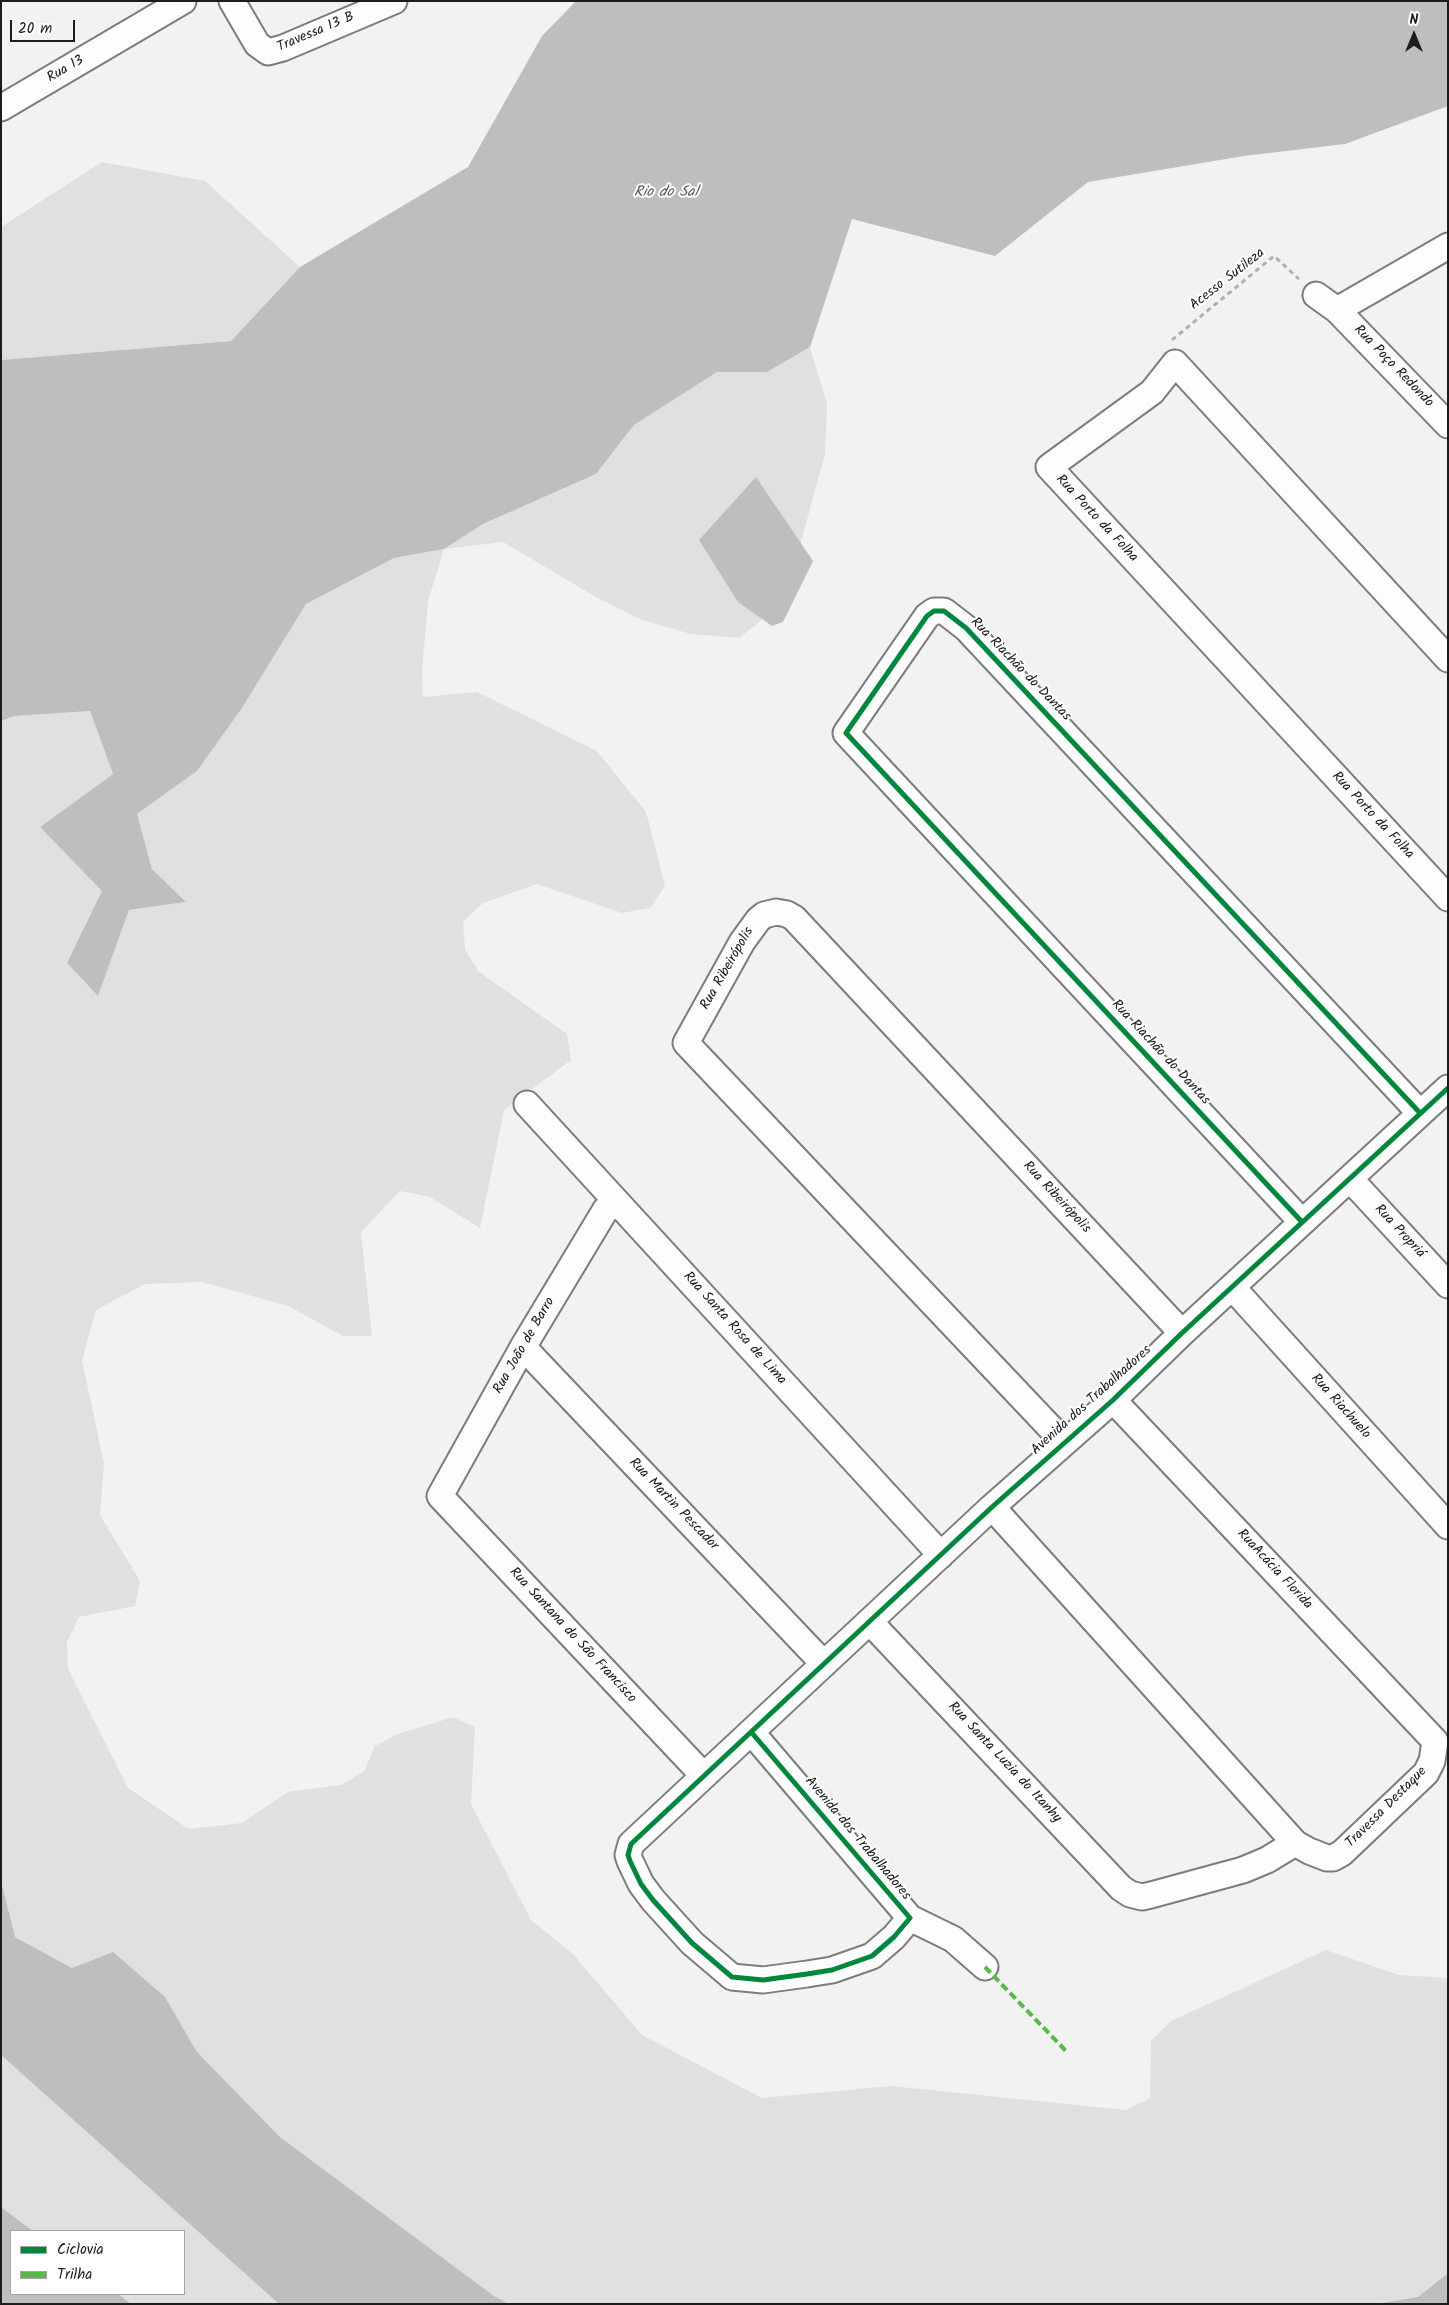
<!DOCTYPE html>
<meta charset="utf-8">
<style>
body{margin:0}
#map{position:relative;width:1449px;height:2305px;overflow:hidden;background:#f2f2f2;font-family:Kalam,sans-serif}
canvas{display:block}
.frame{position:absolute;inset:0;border:2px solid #1c1c1c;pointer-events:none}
.legend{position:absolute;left:10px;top:2230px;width:175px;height:65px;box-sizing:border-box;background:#fff;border:1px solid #a4a4a4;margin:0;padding:6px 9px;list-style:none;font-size:15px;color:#1c1c1c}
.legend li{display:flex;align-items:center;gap:10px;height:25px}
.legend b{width:25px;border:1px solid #a4a4a4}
.north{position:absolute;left:1389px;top:10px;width:50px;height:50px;-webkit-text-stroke:4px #fff;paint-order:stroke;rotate:0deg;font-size:14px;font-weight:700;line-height:20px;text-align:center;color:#1c1c1c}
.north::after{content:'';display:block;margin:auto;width:18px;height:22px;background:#1c1c1c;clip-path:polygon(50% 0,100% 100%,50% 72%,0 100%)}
.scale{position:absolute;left:10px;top:20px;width:65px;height:22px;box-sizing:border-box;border:2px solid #1c1c1c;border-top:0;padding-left:6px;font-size:15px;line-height:18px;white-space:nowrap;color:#1c1c1c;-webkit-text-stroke:4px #fff;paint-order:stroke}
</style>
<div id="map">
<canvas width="1449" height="2305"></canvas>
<div class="frame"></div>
<ul class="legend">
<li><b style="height:6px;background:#00873e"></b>Ciclovia</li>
<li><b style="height:6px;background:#58b947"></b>Trilha</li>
</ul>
<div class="north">N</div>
<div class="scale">20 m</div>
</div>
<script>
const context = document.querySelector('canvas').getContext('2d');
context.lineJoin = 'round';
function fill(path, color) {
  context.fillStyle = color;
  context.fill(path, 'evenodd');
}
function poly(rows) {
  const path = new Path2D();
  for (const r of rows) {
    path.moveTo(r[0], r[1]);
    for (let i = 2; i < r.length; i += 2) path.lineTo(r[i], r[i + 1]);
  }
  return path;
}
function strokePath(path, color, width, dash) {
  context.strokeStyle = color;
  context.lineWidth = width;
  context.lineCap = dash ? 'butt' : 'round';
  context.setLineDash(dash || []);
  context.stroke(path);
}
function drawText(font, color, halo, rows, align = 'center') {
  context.font = font + ' Kalam,sans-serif';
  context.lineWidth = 4;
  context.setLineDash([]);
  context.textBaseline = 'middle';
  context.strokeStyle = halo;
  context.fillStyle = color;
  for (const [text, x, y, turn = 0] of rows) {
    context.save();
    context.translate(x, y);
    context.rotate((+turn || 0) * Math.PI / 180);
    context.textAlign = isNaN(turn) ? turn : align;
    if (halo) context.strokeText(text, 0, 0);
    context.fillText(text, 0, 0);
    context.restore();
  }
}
fill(poly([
 [102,162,205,181,300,267,231,341,1,360,1,227],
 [810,347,827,404,825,454,788,589,778,607,739,638,691,634,642,620,596,597,503,542,444,549,428,601,422,671,423,697,477,692,597,751,646,812,665,886,650,908,622,913,537,884,483,903,463,922,465,950,478,971,567,1034,571,1060,504,1110,480,1228,430,1197,400,1191,361,1232,372,1336,343,1336,288,1306,202,1282,145,1284,96,1310,82,1360,104,1464,100,1515,140,1581,135,1606,79,1617,67,1642,68,1669,128,1788,189,1829,242,1823,288,1792,341,1785,364,1771,375,1746,398,1734,453,1717,475,1727,471,1804,531,1920,573,1954,642,2035,762,2098,891,2086,1126,2110,1150,2098,1151,2041,1171,2021,1326,1950,1399,1975,1448,1978,1448,2273,1418,2297,1375,2304,509,2304,494,2296,280,2137,197,2052,165,1997,72,1968,15,1937,1,1881,1,721,15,716,90,711,113,774,40,827,103,891,67,963,98,996,129,910,186,902,152,869,137,814,197,771,242,708,306,604,394,558,444,549,483,524,596,474,634,425,717,372,767,372],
 [1,2055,279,2304,131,2304,118,2294,184,2294,184,2231,33,2231,1,2207]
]), '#e0e0e0');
fill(poly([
 [576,1,1448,1,1448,106,1345,144,1244,156,1088,182,995,256,852,219,810,347,767,372,717,372,634,425,596,474,483,524,444,549,394,558,306,604,242,708,197,771,137,814,152,869,186,902,129,910,98,996,67,963,102,891,40,827,113,774,90,711,15,716,1,721,1,360,231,341,300,267,468,167,542,36],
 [756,477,813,561,783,622,772,626,738,602,699,540],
 [1,1881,15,1937,72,1968,113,1952,165,1997,197,2052,280,2137,494,2296,509,2304,279,2304,1,2055],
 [1,2207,33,2231,11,2231,11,2294,118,2294,131,2304,1,2304],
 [1448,2273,1448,2304,1375,2304,1418,2297]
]), '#bebebe');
const minor = poly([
 [232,1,257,44,268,52,283,48,394,1],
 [1,108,183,1],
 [1316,295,1337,310,1448,425],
 [1337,310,1448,246],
 [1448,659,1175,363,1152,392,1049,467,1448,898],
 [527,1104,941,1555],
 [1350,1179,1448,1285],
 [619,1204,606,1209,523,1347,440,1496,703,1775],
 [1302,1222,846,733,927,616,934,611,944,611,966,628,1420,1113],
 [1232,1287,1448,1526],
 [523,1347,824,1664],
 [1113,1400,1435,1741],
 [1064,1442,686,1043,742,942,758,920,764,915,776,912,787,914,794,918,1182,1333],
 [992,1507,1295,1843,1309,1851,1327,1858,1333,1858,1342,1853,1426,1773,1432,1761,1435,1741],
 [870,1622,1121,1888,1130,1894,1142,1897,1151,1895,1243,1870,1267,1860,1295,1843],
 [752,1733,910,1918,894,1937,872,1956,832,1970,807,1974,763,1980,732,1977,692,1943,653,1900,641,1884,630,1861,628,1855,631,1844,992,1507,1113,1400,1182,1333,1448,1088],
 [910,1918,953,1939,985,1967]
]);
strokePath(minor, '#7c7c7c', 29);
strokePath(poly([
 [1172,340,1274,256,1299,279]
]), '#b0b0b0', 3, [5, 4]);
strokePath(minor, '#fdfdfd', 25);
strokePath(poly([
 [985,1967,1066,2051]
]), '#58b947', 4, [8, 4]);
strokePath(poly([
 [1302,1222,846,733,927,616,934,611,944,611,966,628,1420,1113],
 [752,1733,910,1918,894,1937,872,1956,832,1970,807,1974,763,1980,732,1977,692,1943,653,1900,641,1884,630,1861,628,1855,631,1844,992,1507,1113,1400,1182,1333,1448,1088]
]), '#00873e', 5);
drawText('14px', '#1c1c1c', '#fff', [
 ["Travessa 13 B",316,33,-23],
 ["Rua 13",66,70,-30],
 ["Acesso Sutileza",1228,280,-38],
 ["Rua Poço Redondo",1393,367,46],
 ["Rua Porto da Folha",1096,519,47],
 ["Rua Riachão do Dantas",1020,670,46],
 ["Rua Porto da Folha",1372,816,47],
 ["Rua Ribeirópolis",728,969,-60],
 ["Rua Riachão do Dantas",1160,1053,47],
 ["Rua Ribeirópolis",1056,1198,47],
 ["Rua Propriá",1399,1232,47],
 ["Rua Santa Rosa de Lima",734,1329,48],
 ["Rua João de Barro",525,1346,-60],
 ["Avenida dos Trabalhadores",1092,1401,-42],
 ["Rua Riachuelo",1340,1407,48],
 ["Rua Martin Pescador",673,1505,46],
 ["RuaAcácia Florida",1274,1570,47],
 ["Rua Santana do São Francisco",572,1636,47],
 ["Rua Santa Luzia do Itanhy",1004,1763,47],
 ["Travessa Destaque",1387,1808,-45],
 ["Avenida dos Trabalhadores",857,1839,50]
]);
drawText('italic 15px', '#5b5b5b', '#fff', [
 ["Rio do Sal",666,193]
]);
</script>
